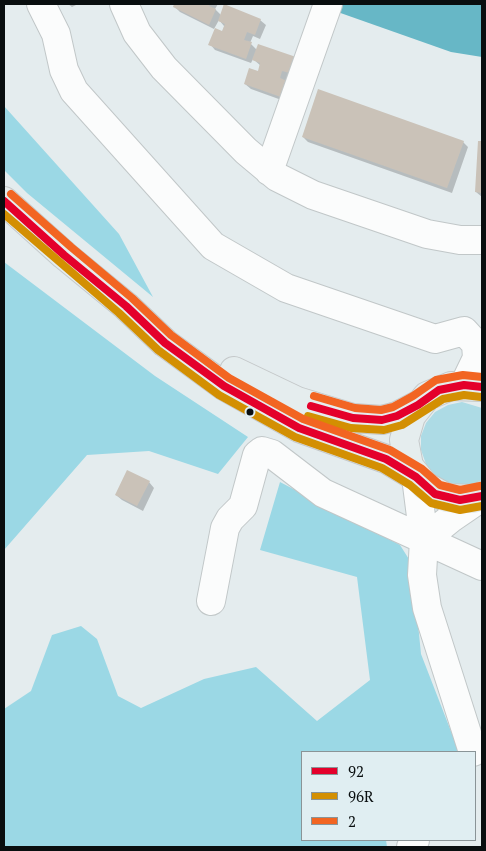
<!DOCTYPE html>
<style>
body{margin:0}
#map{position:relative;width:486px;height:851px;overflow:hidden;background:#e4ecee;font-family:"PT Serif",serif}
canvas{display:block}
.frame{position:absolute;inset:0;border:5px solid #090e0f;pointer-events:none}
.legend{position:absolute;left:301px;top:751px;width:175px;height:90px;box-sizing:border-box;background:#e0eef2;border:1px solid #8a9497;margin:0;padding:6px 9px;list-style:none;font-size:15px;color:#090e0f}
.legend li{display:flex;align-items:center;gap:10px;height:25px}
.legend b{width:25px;border:1px solid #8a9497}
</style>
<div id="map">
<canvas width="486" height="851"></canvas>
<div class="frame"></div>
<ul class="legend">
<li><b style="height:6px;background:#e4002b"></b>92</li>
<li><b style="height:6px;background:#d38f02"></b>96R</li>
<li><b style="height:6px;background:#f26522"></b>2</li>
</ul>
</div>
<script>
const context = document.querySelector('canvas').getContext('2d');
context.lineJoin = 'round';
function fill(path, color) {
  context.fillStyle = color;
  context.fill(path, 'evenodd');
}
function poly(rows) {
  const path = new Path2D();
  for (const r of rows) {
    path.moveTo(r[0], r[1]);
    for (let i = 2; i < r.length; i += 2) path.lineTo(r[i], r[i + 1]);
  }
  return path;
}
function strokePath(path, color, width, dash) {
  context.strokeStyle = color;
  context.lineWidth = width;
  context.lineCap = dash ? 'butt' : 'round';
  context.setLineDash(dash || []);
  context.stroke(path);
}
fill(poly([
 [462,402,482,408,482,480,473,484,460,485,447,482,435,475,426,464,421,450,421,436,426,423,435,412,448,405]
]), '#addbe5');
fill(poly([
 [4,106,119,234,153,297,27,193,4,170],
 [4,262,155,376,248,437,218,474,149,451,87,455,4,550],
 [280,482,400,545,412,564,421,654,459,752,302,752,302,840,386,840,387,847,4,847,4,709,31,691,52,635,81,626,97,639,118,696,141,708,204,679,256,667,317,721,370,680,357,577,260,550]
]), '#9bd8e5');
fill(poly([
 [315,4,482,4,482,57,451,52]
]), '#67b7c6');
fill(poly([
 [68,4,78,4,72,7],
 [176,4,218,4,215,9,221,15,225,6,221,4,227,4,226,7,260,20,266,25,260,39,253,36,250,43,257,50,259,45,295,78,288,75,285,82,287,102,251,89,245,84,258,72,261,66,253,59,251,63,215,50,210,44,223,33,224,26,219,20,214,29,180,12,174,6],
 [303,137,463,142,468,147,452,193,308,142],
 [479,142,482,143,482,197,476,192],
 [149,482,154,488,143,511,122,500,116,495]
]), '#0003');
fill(poly([
 [174,4,210,4,209,6,216,9,209,25,173,7],
 [224,4,261,19,255,35,247,32,244,40,252,42,246,59,208,45,215,28,222,31,225,24,218,21],
 [258,44,296,57,290,73,282,71,280,78,287,81,281,97,244,84,249,68,258,71,260,63,252,60],
 [318,89,464,141,447,188,302,137],
 [478,141,482,141,482,193,475,192],
 [127,470,150,481,137,506,115,495]
]), '#cac2b8');
const minor = poly([
 [41,4,56,34,64,70,74,91,213,246,286,288,435,339,464,331,476,344,477,358,464,385],
 [124,4,137,33,164,68,246,151,277,177,313,195,427,234,460,240,482,240],
 [269,171,328,4],
 [416,477,424,540,422,575,427,608,473,752],
 [424,540,450,519,482,497],
 [211,601,225,528,230,519,243,506,257,455,262,451,272,454,323,493,482,566],
 [411,847,415,840]
]);
const major = poly([
 [4,201,64,255,126,306,165,343,224,386,299,428,386,459,416,477],
 [234,371,297,401,353,418,382,420,397,416,418,405],
 [482,387,451,386,427,396,411,416,404,440,409,466,425,486,447,498,473,499,482,496]
]);
strokePath(minor, '#c1c7c8', 30);
strokePath(major, '#c4c8c9', 30);
strokePath(minor, '#fbfcfc', 28);
strokePath(major, '#e5edee', 28);
strokePath(poly([
 [4,201,64,255,126,306,165,343,224,386,299,428,386,459,416,477,435,494,460,500,482,496],
 [311,406,353,418,382,420,397,416,418,405,439,390,464,385,482,387]
]), '#e4002b', 8);
strokePath(poly([
 [4,214,119,313,158,350,219,395,295,437,382,468,410,485,431,503,460,510,482,506],
 [308,416,351,428,384,430,402,425,443,399,464,395,481,397]
]), '#d38f02', 8);
strokePath(poly([
 [11,194,71,247,132,298,171,335,229,378,303,419,390,450,422,469,440,485,460,490,480,486],
 [314,396,355,408,381,410,393,407,413,396,436,380,463,375,482,377]
]), '#f26522', 8);
for (const [x, y, r, color] of [
 [250,412,4.5,"#090e0f"]
]) {
  const dot = new Path2D();
  dot.arc(x, y, r, 0, 2 * Math.PI);
  context.fillStyle = color;
  context.fill(dot);
  strokePath(dot, '#e0eef2', 2);
}
</script>
